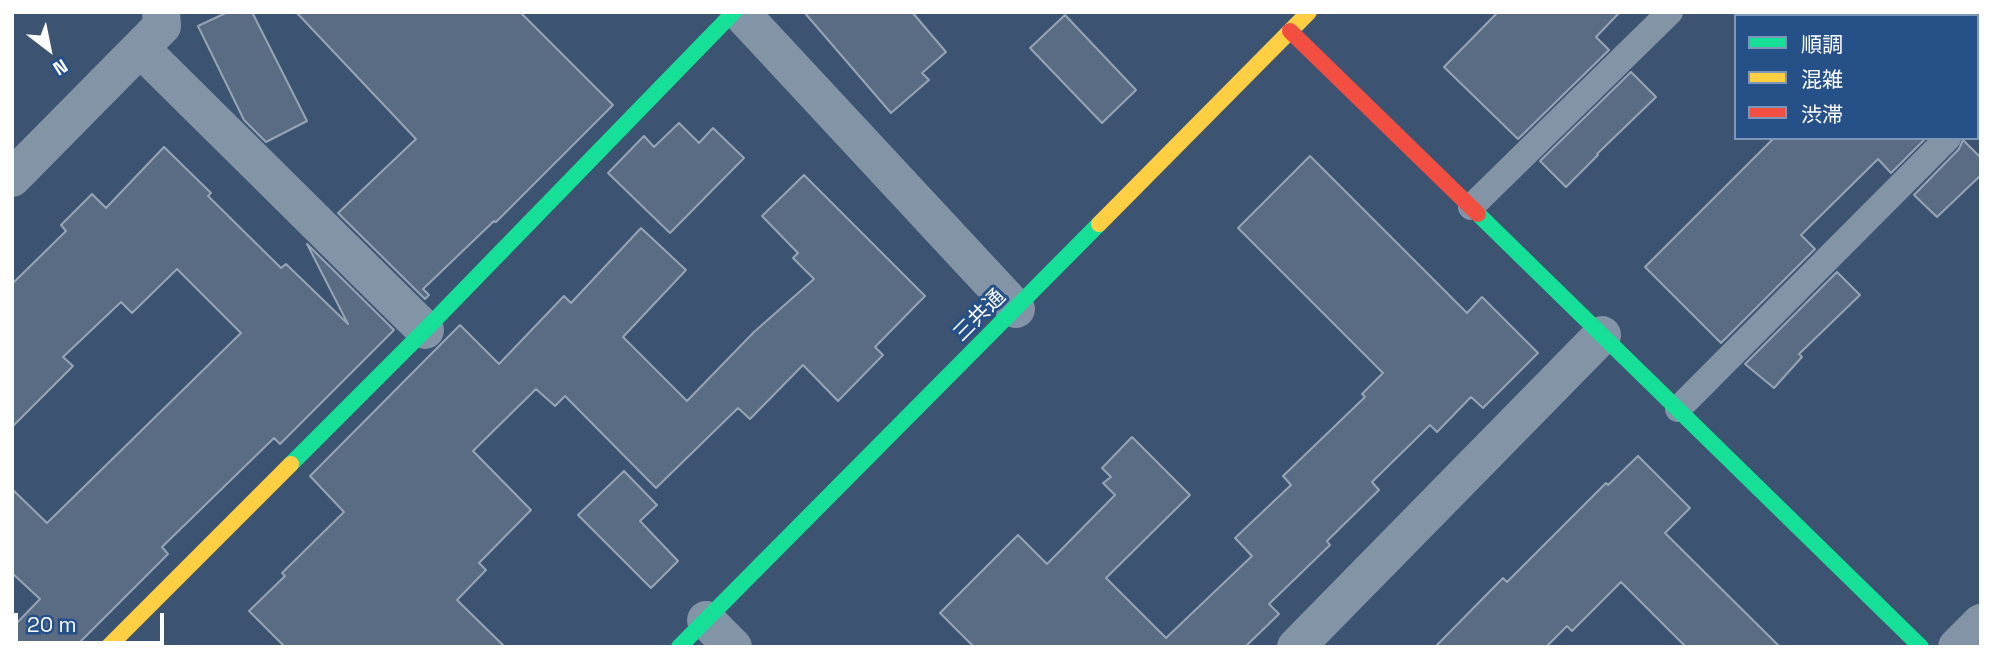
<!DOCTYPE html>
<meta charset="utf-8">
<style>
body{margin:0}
#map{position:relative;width:1993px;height:659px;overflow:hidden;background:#3c5472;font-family:"Space Grotesk","Noto Sans JP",sans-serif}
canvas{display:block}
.frame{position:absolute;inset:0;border:14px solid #fff;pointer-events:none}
.legend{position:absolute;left:1734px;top:14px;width:245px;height:126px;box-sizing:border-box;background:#265188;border:2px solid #7d97b8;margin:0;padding:9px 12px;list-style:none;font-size:21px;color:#fff}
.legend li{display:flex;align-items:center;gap:14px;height:35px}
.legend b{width:35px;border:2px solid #7d97b8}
.north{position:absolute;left:14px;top:14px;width:70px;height:70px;-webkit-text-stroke:5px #265188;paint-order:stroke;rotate:148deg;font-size:19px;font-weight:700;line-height:28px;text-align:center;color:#fff}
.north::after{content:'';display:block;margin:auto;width:24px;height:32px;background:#fff;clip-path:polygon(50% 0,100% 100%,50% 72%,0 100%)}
.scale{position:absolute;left:14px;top:613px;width:150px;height:32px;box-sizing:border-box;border:4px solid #fff;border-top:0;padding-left:9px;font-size:21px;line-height:24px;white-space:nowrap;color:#fff;-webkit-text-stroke:5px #265188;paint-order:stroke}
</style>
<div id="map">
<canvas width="1993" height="659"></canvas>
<div class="frame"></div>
<ul class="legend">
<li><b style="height:9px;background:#16e098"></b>順調</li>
<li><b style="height:9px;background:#ffcf43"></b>混雑</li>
<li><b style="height:9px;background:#f24e42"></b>渋滞</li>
</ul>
<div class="north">N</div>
<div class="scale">20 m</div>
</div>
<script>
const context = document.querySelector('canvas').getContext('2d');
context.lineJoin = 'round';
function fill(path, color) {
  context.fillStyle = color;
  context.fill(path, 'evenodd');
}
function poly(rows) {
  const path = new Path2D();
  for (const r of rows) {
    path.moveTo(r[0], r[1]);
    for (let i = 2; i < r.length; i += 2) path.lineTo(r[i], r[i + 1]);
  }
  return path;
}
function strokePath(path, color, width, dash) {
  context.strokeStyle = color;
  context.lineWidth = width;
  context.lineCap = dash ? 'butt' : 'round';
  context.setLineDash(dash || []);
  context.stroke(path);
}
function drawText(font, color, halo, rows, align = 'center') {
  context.font = font + ' "Space Grotesk","Noto Sans JP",sans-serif';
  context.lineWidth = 6;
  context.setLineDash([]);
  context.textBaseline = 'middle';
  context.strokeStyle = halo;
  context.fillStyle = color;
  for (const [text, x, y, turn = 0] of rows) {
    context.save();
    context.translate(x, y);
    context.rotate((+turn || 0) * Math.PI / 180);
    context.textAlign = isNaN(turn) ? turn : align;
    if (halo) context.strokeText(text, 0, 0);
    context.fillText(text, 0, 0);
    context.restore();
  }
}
const building = poly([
 [228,12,252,12,307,121,266,142,244,120,198,26,228,12],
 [296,12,520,12,613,105,496,222,494,221,423,289,429,295,425,299,338,213,416,139,296,12],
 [804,12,912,12,946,52,922,73,929,80,891,113,804,12],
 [1498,12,1620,12,1596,37,1609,50,1518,139,1444,67,1498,12],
 [1065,15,1136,90,1102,123,1030,48,1065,15],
 [1631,72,1656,97,1597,154,1598,155,1566,187,1540,161,1631,72],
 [679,123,699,143,713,128,744,158,670,233,608,173,644,136,654,147,679,123],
 [1774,138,1926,138,1891,173,1878,159,1801,235,1815,249,1721,343,1645,267,1774,138],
 [1963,140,1981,158,1981,175,1937,217,1914,195,1959,149,1963,140],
 [164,147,211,193,208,196,281,268,286,264,348,324,307,244,394,330,280,444,274,438,162,547,168,554,75,647,12,647,12,628,40,599,12,573,12,489,47,523,241,333,177,269,132,313,121,302,63,357,73,366,12,427,12,284,66,231,61,225,92,194,106,208,164,147],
 [1310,156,1467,313,1482,297,1538,353,1483,408,1471,397,1437,432,1430,425,1372,482,1379,490,1327,541,1330,545,1269,604,1279,614,1245,647,974,647,940,613,1018,535,1047,564,1115,495,1103,483,1111,477,1102,468,1132,437,1190,495,1106,578,1166,638,1252,556,1235,538,1291,485,1283,476,1365,397,1362,394,1383,373,1238,228,1310,156],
 [804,175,925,296,875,347,883,355,838,401,803,365,750,419,738,408,656,488,565,396,555,406,536,389,473,451,531,510,479,563,486,570,457,600,505,647,285,647,249,611,285,576,282,573,344,512,310,476,460,325,499,364,564,296,571,303,641,228,686,270,623,337,687,401,754,332,814,279,793,258,798,253,762,216,804,175],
 [1837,272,1860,295,1799,354,1802,357,1774,388,1745,364,1837,272],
 [1638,456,1690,508,1665,533,1780,647,1686,647,1621,582,1572,631,1567,626,1546,647,1435,647,1503,578,1507,582,1606,483,1608,485,1638,456],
 [624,471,657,505,640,521,678,561,651,588,578,515,624,471]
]);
fill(building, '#596c84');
strokePath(building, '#97a4b5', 2);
strokePath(poly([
 [1960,12,1964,16],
 [1977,29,1981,32],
 [1977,109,1981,106],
 [1471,207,1670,12],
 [1678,409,1948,138]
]), '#8394a7', 26);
strokePath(poly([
 [740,12,1016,309],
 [141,49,425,330],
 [12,178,162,26,161,12],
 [706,620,733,647],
 [1296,647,1602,335],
 [1957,647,1981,623]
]), '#8394a7', 38);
strokePath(poly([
 [1478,214,1921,647],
 [291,464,425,330,734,12],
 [679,647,1099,224]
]), '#16e098', 16);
strokePath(poly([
 [1099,224,1309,12],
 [108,647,291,464]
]), '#ffcf43', 16);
strokePath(poly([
 [1290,31,1478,214]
]), '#f24e42', 16);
drawText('21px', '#fff', '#265188', [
 ["三共通",980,316,-45]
]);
</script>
